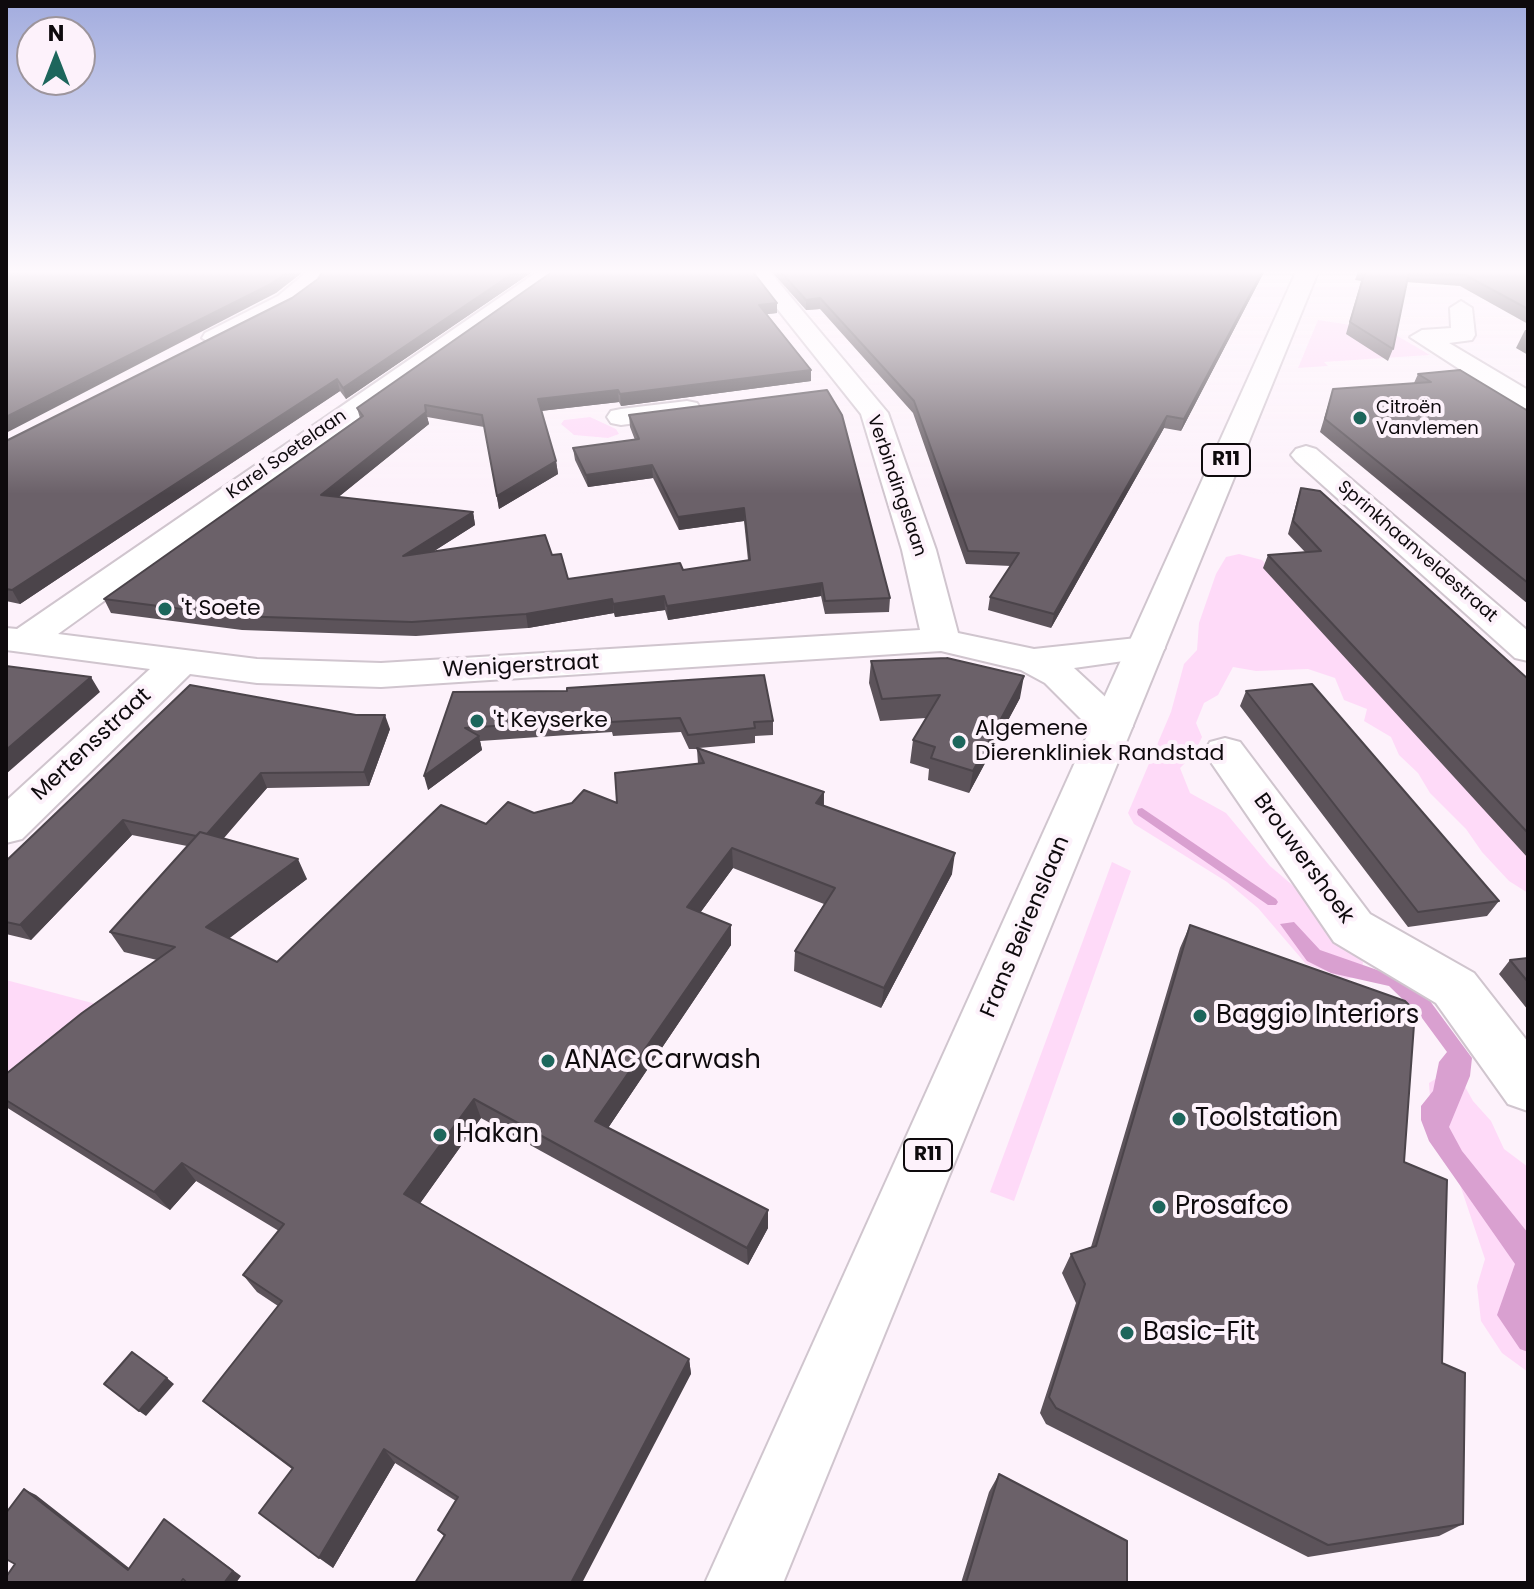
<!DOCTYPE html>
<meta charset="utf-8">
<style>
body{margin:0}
#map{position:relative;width:1534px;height:1589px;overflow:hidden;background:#fdf2fb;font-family:Poppins,sans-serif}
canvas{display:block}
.frame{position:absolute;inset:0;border:8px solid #0e0a0d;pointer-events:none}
.north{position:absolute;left:16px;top:16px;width:80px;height:80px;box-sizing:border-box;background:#fdf2fb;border:2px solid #9d959c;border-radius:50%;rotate:0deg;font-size:22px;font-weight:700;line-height:32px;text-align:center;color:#0e0a0d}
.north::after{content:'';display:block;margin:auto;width:28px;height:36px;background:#1d665c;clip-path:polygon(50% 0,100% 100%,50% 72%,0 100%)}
</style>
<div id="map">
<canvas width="1534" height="1589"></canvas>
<div class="frame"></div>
<div class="north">N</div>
</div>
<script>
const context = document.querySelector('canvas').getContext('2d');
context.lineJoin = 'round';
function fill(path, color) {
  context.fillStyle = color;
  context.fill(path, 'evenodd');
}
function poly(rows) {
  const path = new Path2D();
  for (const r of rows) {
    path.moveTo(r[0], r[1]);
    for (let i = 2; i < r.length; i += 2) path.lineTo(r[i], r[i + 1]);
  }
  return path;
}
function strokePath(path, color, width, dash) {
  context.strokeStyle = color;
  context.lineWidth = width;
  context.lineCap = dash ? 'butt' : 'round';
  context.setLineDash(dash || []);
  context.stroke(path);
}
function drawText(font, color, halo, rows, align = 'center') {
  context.font = font + ' Poppins,sans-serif';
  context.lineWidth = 8;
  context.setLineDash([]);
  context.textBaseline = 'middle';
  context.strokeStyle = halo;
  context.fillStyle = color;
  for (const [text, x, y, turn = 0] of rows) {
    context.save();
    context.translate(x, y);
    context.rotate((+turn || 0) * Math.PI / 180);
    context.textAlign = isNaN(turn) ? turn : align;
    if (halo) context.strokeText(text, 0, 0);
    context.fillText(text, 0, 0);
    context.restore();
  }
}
fill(poly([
 [1318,320,1398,332,1396,335,1430,355,1324,362,1328,366,1298,368],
 [590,417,616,429,619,434,608,438,574,435,561,424,564,420],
 [1239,554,1262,560,1528,842,1528,893,1509,881,1482,852,1466,829,1430,793,1418,773,1399,755,1391,737,1364,721,1367,709,1344,700,1335,678,1308,669,1256,671,1233,667,1218,695,1204,703,1196,723,1202,737,1194,754,1180,768,1190,793,1226,813,1270,866,1304,895,1321,925,1363,962,1362,975,1347,979,1306,964,1258,908,1227,882,1134,824,1128,813,1171,712,1184,664,1197,650,1199,623,1216,574,1226,557],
 [1112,862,1131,871,1014,1201,990,1192],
 [6,980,126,1012,7,1108,6,1107],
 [1442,1075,1463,1083,1473,1101,1491,1121,1504,1149,1528,1167,1528,1372,1502,1353,1481,1321,1477,1286,1485,1259,1452,1161,1432,1127,1429,1083]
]), '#fedaf8');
fill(poly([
 [1294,922,1320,950,1406,980,1430,1001,1472,1058,1470,1076,1449,1127,1462,1151,1528,1233,1528,1352,1520,1349,1497,1315,1515,1264,1429,1141,1421,1120,1421,1106,1433,1091,1439,1062,1447,1052,1422,1018,1389,986,1331,973,1307,961,1280,924]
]), '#d9a0d0');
fill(poly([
 [1142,808,1276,899,1278,902,1276,905,1268,905,1138,815,1137,812,1138,809,1142,808]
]), '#d9a0d0');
const minor = poly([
 [307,272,329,272,319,287,294,306,223,343,214,345,202,338,205,333,278,296,307,272],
 [537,272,562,272,58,634,257,659,381,663,920,630,902,550,861,414,748,272,770,272,888,413,936,550,958,633,1034,649,1146,637,1159,640,1165,648,1159,656,1074,668,1127,717,1133,726,1127,735,1112,739,1097,735,1045,683,1021,670,941,651,381,687,257,683,190,674,22,839,6,843,6,801,150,669,6,650,6,628,17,629,537,272],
 [1461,301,1472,308,1475,335,1472,340,1449,343,1528,390,1528,409,1518,407,1410,337,1422,330,1451,328,1450,308,1461,301],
 [687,401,697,403,701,409,697,415,621,425,611,423,607,417,611,411,621,409,687,401],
 [1306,446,1316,449,1528,631,1528,661,1515,658,1296,461,1291,455,1296,449,1306,446],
 [1225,738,1240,742,1370,914,1474,973,1528,1042,1528,1111,1508,1104,1436,1003,1334,942,1204,752,1210,742,1225,738]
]);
const major = poly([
 [1296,272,1318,272,783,1583,705,1583,1296,272]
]);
strokePath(minor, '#d0c5ce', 4);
strokePath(major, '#d0c5ce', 4);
fill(minor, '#fff');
fill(major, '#fff');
fill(poly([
 [322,272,532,272,346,399,340,391,20,604,6,601,6,441,292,298,318,279],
 [772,272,1264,272,1181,431,1164,428,1051,628,988,610,990,597,1011,566,966,564,913,413,820,309,806,310],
 [1358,272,1528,272,1528,324,1460,286,1407,282,1393,349,1388,361,1346,334,1361,281,1355,280],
 [777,303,777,313,767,314,811,370,811,381,621,406,619,402,541,411,556,461,558,474,499,509,484,427,427,417,429,424,338,497,473,512,475,525,434,551,552,555,568,579,683,570,748,560,744,521,679,530,653,478,588,487,575,460,573,448,635,440,630,427,629,415,890,598,889,612,825,614,821,596,668,620,665,610,615,617,614,613,528,628,416,636,242,630,111,613,104,599,360,418,357,408],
 [1525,330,1528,330,1528,355,1516,348],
 [1418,374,1528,411,1528,604,1320,432,1333,389,1414,383],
 [1301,488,1528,679,1528,858,1263,568,1268,555,1305,552,1288,534,1297,501],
 [871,661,1020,698,969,793,928,780,929,769,910,763,913,740,926,718,880,721,869,683],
 [1246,691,1499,901,1487,916,1408,927,1240,706],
 [453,692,773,721,773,735,755,736,755,743,699,748,824,792,824,806,952,874,881,1008,794,971,795,951,824,904,733,868,700,913,731,945,608,1128,768,1228,748,1265,481,1118,420,1203,689,1359,691,1374,444,1536,438,1530,456,1501,395,1463,333,1568,292,1469,220,1415,203,1401,278,1306,257,1292,243,1275,279,1231,196,1181,170,1210,6,1107,6,1074,157,960,124,952,110,932,187,846,132,835,31,940,6,934,6,861,390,729,369,786,267,788,223,838,307,879,229,938,277,962,486,824,534,813,617,803,698,764,697,749,689,749,681,732,613,736,612,732,480,741,482,750,428,790],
 [1190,925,1404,1162,1442,1363,1463,1524,1439,1536,1308,1557,1046,1424,1040,1413,1076,1303,1062,1273,1071,1254,1091,1247,1180,948],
 [1528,958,1528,1010,1499,974,1510,960],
 [999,1474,1127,1583,961,1583,989,1492]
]), '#5c535a');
fill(poly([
 [287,272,303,272,276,293,6,433,6,417],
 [515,272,532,272,346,399,343,388],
 [1262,272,1264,272,1181,431,1184,419],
 [820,298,820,309,806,310,806,300],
 [777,303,777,313,759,315,759,305],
 [811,370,811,381,621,406,620,394],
 [337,379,340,391,20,604,12,590],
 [618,390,619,402,540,411,538,399],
 [426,412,429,424,325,508,321,495],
 [1167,416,1164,428,1051,628,1054,614],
 [556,461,558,474,499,509,497,496],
 [652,465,653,478,588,487,586,475],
 [744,508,744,521,679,530,678,517],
 [473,512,475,525,406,569,403,556],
 [822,583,821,596,668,620,667,606],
 [664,596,665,610,615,617,613,604],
 [612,599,614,613,528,628,526,614],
 [1024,676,1020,698,969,793,973,771],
 [91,677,100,692,6,774,6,750],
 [385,715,390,729,369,786,364,772],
 [479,736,482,750,428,790,424,776],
 [261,773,267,788,212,852,204,837],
 [824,792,823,812,816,803],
 [123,820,132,835,31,940,20,925],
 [732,848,733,868,689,928,687,907],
 [955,853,952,874,881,1008,884,988],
 [298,859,307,879,218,947,206,927],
 [731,925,731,945,600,1140,595,1121],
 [474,1099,481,1118,414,1212,404,1194],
 [182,1163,196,1181,170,1210,154,1192],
 [768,1210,768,1228,748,1265,747,1248],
 [689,1359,691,1374,582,1583,571,1583],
 [167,1378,174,1384,146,1416,139,1411],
 [384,1449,395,1463,333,1568,319,1558],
 [24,1489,36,1495,138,1575,128,1570],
 [164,1519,241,1576,236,1583,224,1583]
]), '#4b444a');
const building = poly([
 [32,272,287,272,273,283,6,417,6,273,32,272],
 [322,272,515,272,343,388,337,379,12,590,6,589,6,441,292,298,318,279,322,272],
 [552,272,753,272,777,303,759,305,811,370,620,394,618,390,538,399,556,461,497,496,482,415,425,405,426,412,321,495,473,512,403,556,545,535,552,555,561,554,568,579,680,563,683,570,750,560,744,508,678,517,652,465,586,475,573,448,639,439,629,415,827,390,842,415,890,598,825,601,822,583,667,606,664,596,613,604,612,599,526,614,412,622,236,616,104,599,363,416,357,408,552,272],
 [781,272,1262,272,1184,419,1167,416,1054,614,990,597,1019,553,968,551,914,401,820,298,806,300,781,272],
 [1365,272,1409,272,1393,349,1350,322,1365,272],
 [1423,272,1528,272,1528,309,1465,275,1423,272],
 [1460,370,1528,411,1528,583,1325,419,1333,389,1431,382,1418,374,1460,370],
 [1301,488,1320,491,1528,679,1528,833,1268,555,1321,551,1293,521,1301,488],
 [947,658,1024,676,973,771,931,758,935,747,913,740,940,695,882,699,871,661,947,658],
 [6,666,91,677,6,750,6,666],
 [764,675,773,721,754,722,755,728,688,735,680,718,611,722,611,718,465,728,479,736,424,776,453,692,567,691,567,688,764,675],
 [1312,684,1499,901,1418,912,1246,691,1312,684],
 [190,685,356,715,385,715,364,772,261,773,207,834,200,832,196,836,123,820,20,925,6,922,6,861,190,685],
 [697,748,824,792,816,803,955,853,884,988,795,951,835,888,732,848,687,907,731,925,595,1121,768,1210,747,1248,474,1099,404,1194,689,1359,571,1583,415,1583,445,1535,438,1530,458,1497,384,1449,319,1558,259,1513,293,1468,203,1401,282,1301,243,1275,284,1224,182,1163,154,1192,6,1100,6,1074,82,1013,175,947,110,932,200,832,298,859,206,927,277,962,441,805,486,824,508,802,534,813,572,803,584,790,617,803,615,773,704,763,697,748],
 [1190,925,1405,1001,1415,1011,1404,1162,1447,1180,1442,1363,1465,1373,1463,1524,1328,1545,1056,1408,1049,1397,1085,1284,1071,1254,1096,1246,1190,925],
 [1528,958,1528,982,1510,960,1528,958],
 [132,1352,167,1378,139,1411,104,1384,132,1352],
 [999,1474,1127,1541,1127,1583,966,1583,999,1474],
 [24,1489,128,1570,164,1519,233,1571,224,1583,187,1583,183,1579,180,1583,6,1583,6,1577,15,1564,6,1559,6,1513,24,1489]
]);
fill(building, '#6b6169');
strokePath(building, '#4b444a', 2);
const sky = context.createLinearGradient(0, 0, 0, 494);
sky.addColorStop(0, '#a2acde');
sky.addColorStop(0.55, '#fef9fd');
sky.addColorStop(1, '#fef9fd00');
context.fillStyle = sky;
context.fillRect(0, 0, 1534, 494);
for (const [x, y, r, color] of [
 [1360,418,8,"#1d665c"],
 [165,609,8,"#1d665c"],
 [477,721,8,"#1d665c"],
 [959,742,8,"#1d665c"],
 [1200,1016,8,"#1d665c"],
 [548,1061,8,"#1d665c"],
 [1179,1119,8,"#1d665c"],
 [440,1135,8,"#1d665c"],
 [1159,1207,8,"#1d665c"],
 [1127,1333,8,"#1d665c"]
]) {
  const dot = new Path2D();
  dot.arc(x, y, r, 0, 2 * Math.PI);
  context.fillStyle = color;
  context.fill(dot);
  strokePath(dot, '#fdf2fb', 3);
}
drawText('18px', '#0e0a0d', '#fdf2fb', [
 ["Citroën",1376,408],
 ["Vanvlemen",1376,429]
], 'left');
drawText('18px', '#0e0a0d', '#fdf2fb', [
 ["Karel Soetelaan",287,455,-35],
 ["Verbindingslaan",896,486,71],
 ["Sprinkhaanveldestraat",1417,552,41]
]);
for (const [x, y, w] of [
 [1226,460,48],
 [928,1155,48]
]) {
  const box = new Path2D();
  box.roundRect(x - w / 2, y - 16, w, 32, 6);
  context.fillStyle = '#fdf2fb';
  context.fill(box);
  strokePath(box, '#0e0a0d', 2);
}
drawText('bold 20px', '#0e0a0d', null, [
 ["R11",1226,460],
 ["R11",928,1155]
]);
drawText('22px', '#0e0a0d', '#fdf2fb', [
 ["'t Soete",181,609],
 ["'t Keyserke",493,721],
 ["Algemene",975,729],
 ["Dierenkliniek Randstad",975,754]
], 'left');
drawText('22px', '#0e0a0d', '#fdf2fb', [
 ["Wenigerstraat",521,667,-3],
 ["Mertensstraat",92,745,-43],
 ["Brouwershoek",1303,859,54],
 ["Frans Beirenslaan",1026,927,-67]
]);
drawText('26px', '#0e0a0d', '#fdf2fb', [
 ["Baggio Interiors",1216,1016],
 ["ANAC Carwash",564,1061],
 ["Toolstation",1195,1119],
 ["Hakan",456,1135],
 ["Prosafco",1175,1207],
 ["Basic-Fit",1143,1333]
], 'left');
</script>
